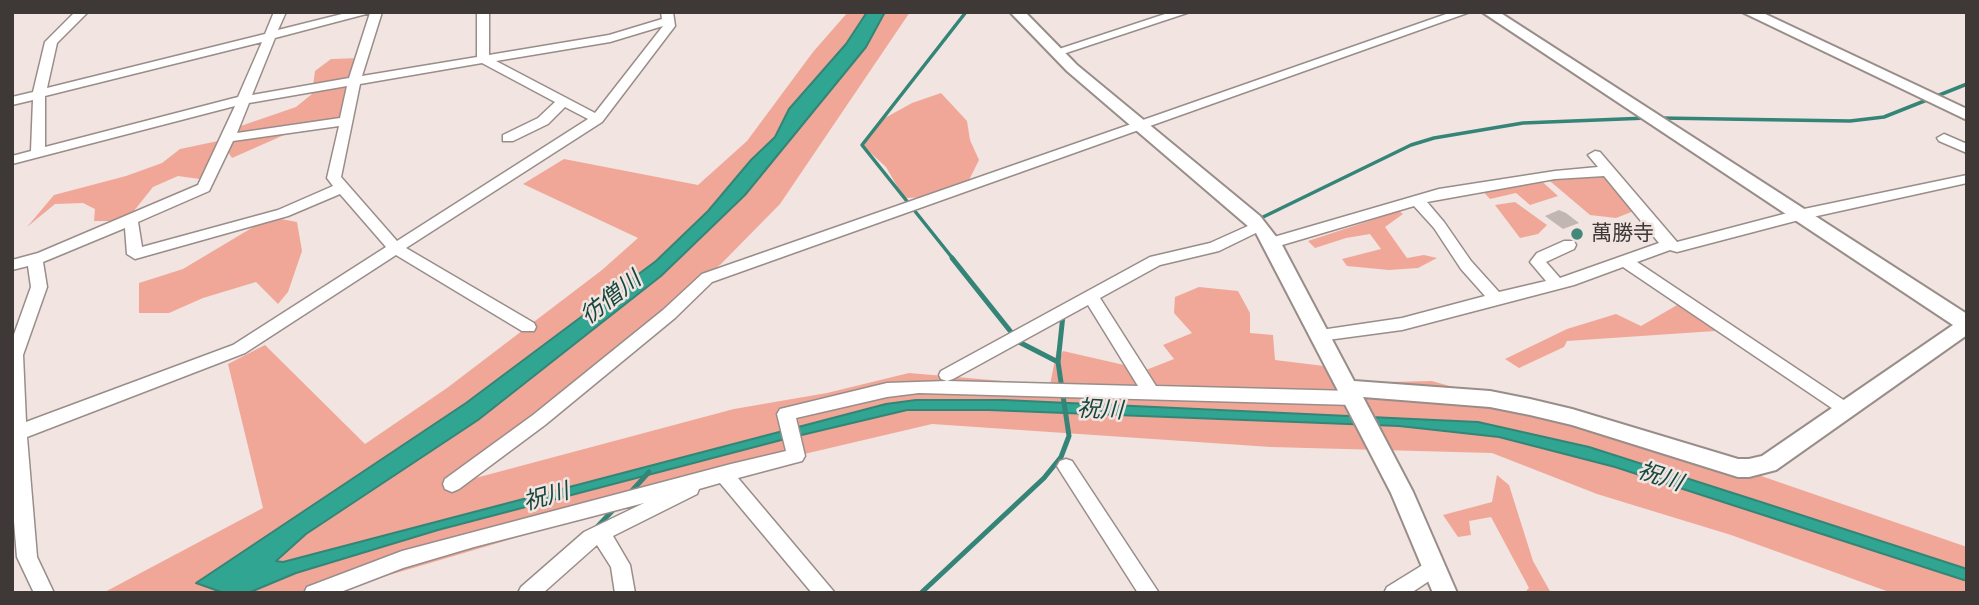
<!DOCTYPE html>
<meta charset="utf-8">
<style>
body{margin:0}
#map{position:relative;width:1979px;height:605px;overflow:hidden;background:#f1e4e1;font-family:"Alegreya Sans",sans-serif}
canvas{display:block}
.frame{position:absolute;inset:0;border:14px solid #3e3937;pointer-events:none}
</style>
<div id="map">
<canvas width="1979" height="605"></canvas>
<div class="frame"></div>
</div>
<script>
const context = document.querySelector('canvas').getContext('2d');
context.lineJoin = 'round';
function fill(path, color) {
  context.fillStyle = color;
  context.fill(path, 'evenodd');
}
function poly(rows) {
  const path = new Path2D();
  for (const r of rows) {
    path.moveTo(r[0], r[1]);
    for (let i = 2; i < r.length; i += 2) path.lineTo(r[i], r[i + 1]);
  }
  return path;
}
function strokePath(path, color, width, dash) {
  context.strokeStyle = color;
  context.lineWidth = width;
  context.lineCap = dash ? 'butt' : 'round';
  context.setLineDash(dash || []);
  context.stroke(path);
}
function drawText(font, color, halo, rows, align = 'center') {
  context.font = font + ' "Alegreya Sans","Noto Sans JP",sans-serif';
  context.lineWidth = 5;
  context.setLineDash([]);
  context.textBaseline = 'middle';
  context.strokeStyle = halo;
  context.fillStyle = color;
  for (const [text, x, y, turn = 0] of rows) {
    context.save();
    context.translate(x, y);
    context.rotate((+turn || 0) * Math.PI / 180);
    context.textAlign = isNaN(turn) ? turn : align;
    if (halo) context.strokeText(text, 0, 0);
    context.fillText(text, 0, 0);
    context.restore();
  }
}
fill(poly([
 [848,12,910,12,780,204,721,264,463,469,453,484,734,409,827,393,909,373,1050,385,1057,349,1058,361,1063,351,1146,370,1174,359,1163,345,1192,333,1174,313,1175,297,1199,287,1238,291,1250,313,1250,333,1273,335,1275,360,1332,367,1346,383,1432,381,1738,468,1967,547,1967,593,1892,593,1731,535,1597,494,1492,453,1271,447,932,424,783,459,328,593,103,593,263,508,228,364,265,345,365,444,447,388,602,270,638,238,523,184,564,159,698,185,747,141,813,52],
 [362,58,340,117,300,128,232,158,224,146,232,129,296,107,312,94,315,71,331,59],
 [941,93,967,121,970,140,979,160,969,180,935,197,904,198,886,167,862,145,883,119,912,103],
 [223,140,207,180,178,176,153,187,133,212,116,221,94,221,95,209,83,203,55,204,27,227,54,195,126,176,162,163,180,149],
 [1608,171,1639,209,1616,218,1590,215,1544,176],
 [1537,177,1558,196,1530,205,1516,193,1490,199,1479,187],
 [1515,202,1547,225,1538,234,1520,238,1495,205],
 [1399,211,1403,214,1385,227,1407,258,1424,255,1437,258,1418,268,1389,270,1347,266,1342,259,1381,249,1370,234,1346,238,1315,248,1308,241],
 [270,217,297,222,302,251,288,292,278,304,256,282,203,298,169,313,139,313,139,283,183,269],
 [1684,301,1730,330,1567,341,1564,347,1519,368,1505,359,1567,329,1616,314,1641,326],
 [1497,475,1509,485,1533,561,1551,593,1524,593,1529,588,1491,517,1469,521,1471,535,1458,537,1443,515,1492,502]
]), '#f1a797');
const water = poly([
 [867,12,885,12,866,47,745,195,661,276,478,420,306,534,276,561,283,562,886,404,916,400,1004,400,1478,422,1589,447,1761,502,1967,569,1967,581,1615,467,1499,437,1399,426,988,410,907,410,789,438,438,530,296,573,248,593,224,593,196,583,466,403,656,261,708,211,751,160,775,137,789,109,846,44,867,12]
]);
fill(water, '#30a592');
strokePath(water, '#348577', 2);
strokePath(poly([
 [1660,118,1850,121,1884,117,1967,84],
 [1259,219,1411,145,1434,138,1523,123,1647,118],
 [954,260,862,145,966,12]
]), '#348577', 3.5);
strokePath(poly([
 [952,258,1019,342,1058,362],
 [629,494,649,472],
 [597,527,615,508],
 [921,593,1044,478,1061,457,1069,436,1058,362,1063,315]
]), '#348577', 5);
fill(poly([
 [1559,210,1566,213,1579,223,1563,229,1545,216]
]), '#c2b6b3');
const minor = poly([
 [75,12,88,12,57,43,47,88,265,34,274,12,286,12,278,30,350,12,382,12,362,76,477,57,477,12,489,12,489,55,609,35,662,19,661,12,673,12,675,26,602,122,406,248,534,323,536,327,534,331,522,331,396,255,245,353,27,437,37,557,54,593,34,593,17,557,12,498,12,340,31,287,28,266,12,270,12,260,38,253,198,185,235,106,12,164,12,156,31,151,33,100,12,105,12,97,33,92,45,42,75,12],
 [370,13,349,78,252,95,275,38,370,13],
 [663,26,595,113,496,61,610,42,663,26],
 [262,42,238,97,45,147,45,96,262,42],
 [482,63,555,102,538,118,503,135,503,141,513,141,548,124,565,107,588,119,397,241,341,177,360,84,482,63],
 [347,86,340,118,237,133,249,103,347,86],
 [339,126,327,178,333,186,278,210,142,247,138,222,209,191,233,141,339,126],
 [340,194,386,247,233,345,26,422,23,355,47,287,43,262,125,228,127,254,135,259,288,216,340,194],
 [1171,12,1190,12,1060,55,1056,56,1050,52,1171,12],
 [1452,12,1470,12,712,282,675,318,545,425,459,489,452,492,445,489,443,484,445,479,533,415,663,310,702,274,1452,12],
 [1944,134,1967,144,1967,153,1939,141,1937,138,1944,134],
 [1595,151,1600,152,1677,242,1799,210,1967,175,1967,183,1799,220,1677,252,1670,250,1637,262,1851,405,1854,410,1851,415,1845,417,1623,267,1574,285,1402,330,1320,341,1314,339,1312,335,1314,331,1402,318,1485,296,1461,269,1434,228,1414,206,1272,248,1265,243,1267,239,1439,189,1555,171,1598,167,1588,155,1595,151],
 [1604,176,1659,243,1560,278,1546,262,1574,249,1576,245,1574,241,1564,241,1537,253,1530,262,1546,281,1499,292,1471,261,1444,222,1427,202,1555,179,1604,176],
 [1259,221,1264,223,1266,226,1264,229,1219,251,1160,265,1100,298,1156,386,1353,391,1359,393,1362,398,1359,403,1353,405,919,393,887,397,796,418,805,456,802,461,738,478,835,593,812,593,720,483,699,489,697,494,613,536,630,565,635,593,615,593,611,567,597,545,543,593,518,593,521,587,584,532,644,503,474,547,403,568,338,593,304,593,307,587,402,551,731,464,786,451,777,414,780,409,887,383,947,381,941,379,939,375,941,371,1150,257,1210,243,1259,221],
 [1088,305,1138,386,947,381,953,379,1088,305],
 [1066,459,1072,461,1159,593,1138,593,1060,471,1057,466,1060,461,1066,459],
 [1434,558,1441,561,1444,567,1441,573,1411,593,1384,593,1387,587,1434,558]
]);
const tertiary = poly([
 [1010,12,1025,12,1077,65,1260,216,1281,243,1354,381,1490,391,1530,399,1572,409,1738,459,1749,459,1762,456,1953,325,1482,12,1499,12,1967,314,1967,335,1776,470,1749,477,1738,477,1572,425,1530,415,1490,407,1363,397,1413,492,1457,593,1433,593,1391,493,1256,233,1067,71,1010,12],
 [1742,12,1761,12,1967,109,1967,120,1742,12]
]);
strokePath(minor, '#998d8a', 3);
strokePath(tertiary, '#998d8a', 4);
fill(minor, '#fff');
fill(tertiary, '#fff');
for (const [x, y, r, color] of [
 [1577,234,7,"#44887b"]
]) {
  const dot = new Path2D();
  dot.arc(x, y, r, 0, 2 * Math.PI);
  context.fillStyle = color;
  context.fill(dot);
  strokePath(dot, '#f1e4e1', 2.5);
}
drawText('21px', '#3e3937', '#f1e4e1', [
 ["萬勝寺",1591,234]
], 'left');
drawText('italic 23px', '#15473e', '#f1e4e1', [
 ["彷僧川",611,298,-38],
 ["祝川",1100,410,2],
 ["祝川",1660,477,18],
 ["祝川",546,497,-16]
]);
</script>
